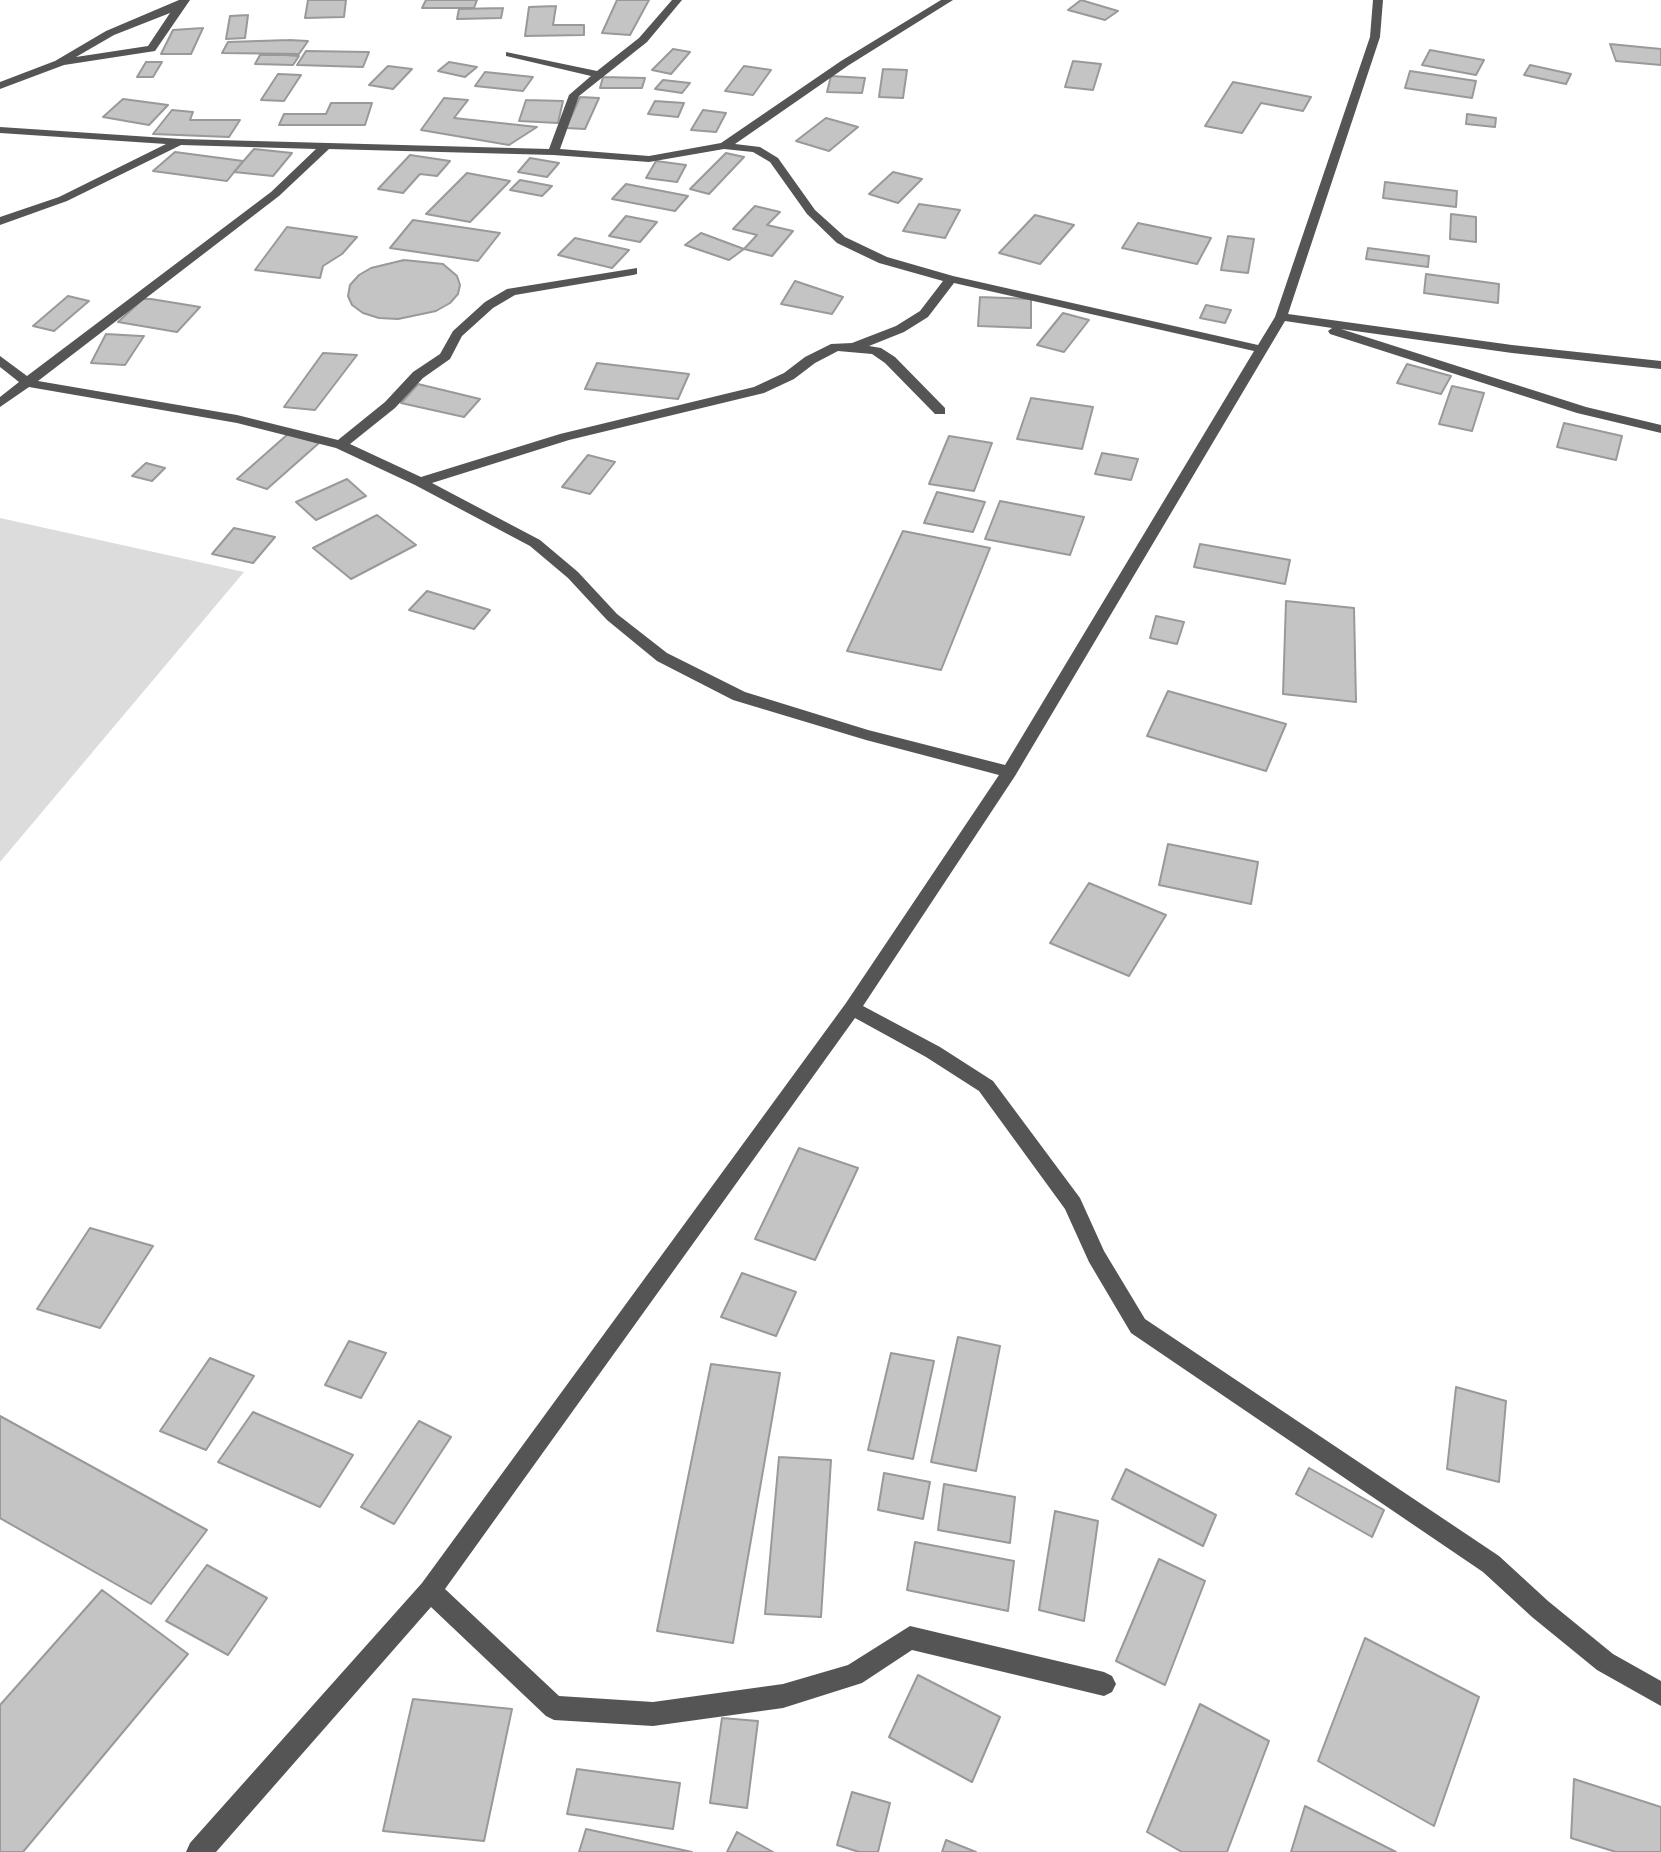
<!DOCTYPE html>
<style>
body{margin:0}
canvas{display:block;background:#fff}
</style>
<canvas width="1661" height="1852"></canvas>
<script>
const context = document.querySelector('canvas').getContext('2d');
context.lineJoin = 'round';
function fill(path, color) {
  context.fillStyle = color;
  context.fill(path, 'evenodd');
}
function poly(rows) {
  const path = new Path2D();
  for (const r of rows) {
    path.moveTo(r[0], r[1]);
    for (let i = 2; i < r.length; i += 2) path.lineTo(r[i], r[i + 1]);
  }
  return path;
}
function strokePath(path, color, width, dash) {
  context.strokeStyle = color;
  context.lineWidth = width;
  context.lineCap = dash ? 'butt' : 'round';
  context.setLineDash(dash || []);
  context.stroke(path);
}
fill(poly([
 [0,518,244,572,0,862]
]), '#dcdcdc');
const building = poly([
 [308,0,346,0,344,17,305,18,308,0],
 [426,0,477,0,474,8,422,8,426,0],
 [617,0,649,0,630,35,602,33,617,0],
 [1081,0,1118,11,1105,20,1068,10,1081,0],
 [556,6,553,25,584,25,584,35,525,36,529,7,556,6],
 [503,8,501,18,457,19,459,9,503,8],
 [248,15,245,38,226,39,230,16,248,15],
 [203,28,191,54,161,54,173,30,203,28],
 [289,40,308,41,299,54,222,53,228,42,289,40],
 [1610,44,1661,49,1661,65,1616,61,1610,44],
 [673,49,690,52,671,74,652,70,673,49],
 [1430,50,1484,60,1476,75,1422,65,1430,50],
 [306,51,369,52,363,67,297,65,306,51],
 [260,55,285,55,299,56,293,65,255,64,260,55],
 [1073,61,1101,64,1093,90,1065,87,1073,61],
 [146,62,162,62,153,77,137,77,146,62],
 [449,62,477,67,465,77,438,71,449,62],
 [1530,65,1571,74,1566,84,1524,75,1530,65],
 [388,66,412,69,393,89,369,85,388,66],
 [744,66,771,70,753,95,725,91,744,66],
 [883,69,907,70,903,98,879,97,883,69],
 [1410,71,1476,81,1472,98,1405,88,1410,71],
 [485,72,533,77,523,91,475,86,485,72],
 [278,74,301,75,284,101,261,100,278,74],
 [831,76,865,78,862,93,827,92,831,76],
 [603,77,645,78,642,88,600,88,603,77],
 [663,80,690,83,682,93,655,89,663,80],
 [1233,82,1311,97,1303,111,1261,103,1242,133,1205,126,1233,82],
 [580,97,599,98,585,129,566,128,580,97],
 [444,98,468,100,454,118,537,127,509,145,421,130,444,98],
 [123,99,168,105,149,125,103,117,123,99],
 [526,100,563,101,558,123,519,121,526,100],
 [655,101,684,103,678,117,648,114,655,101],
 [331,103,372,103,365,125,279,125,284,114,326,114,331,103],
 [172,110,193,112,190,120,240,120,229,137,153,134,172,110],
 [703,110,726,113,716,132,691,130,703,110],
 [1467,114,1496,118,1495,127,1466,124,1467,114],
 [826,118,858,127,829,151,796,141,826,118],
 [254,149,292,153,273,176,234,172,254,149],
 [175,152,243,161,227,181,153,171,175,152],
 [726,153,744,157,709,194,690,189,726,153],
 [410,155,450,161,437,176,420,174,403,193,378,189,410,155],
 [530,158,559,163,547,177,518,172,530,158],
 [656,161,686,165,677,182,646,178,656,161],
 [893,172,922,179,898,203,869,194,893,172],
 [467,173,510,181,470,222,426,214,467,173],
 [520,180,552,186,542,196,510,190,520,180],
 [1385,182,1457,191,1456,207,1383,198,1385,182],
 [626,184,688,196,675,211,612,199,626,184],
 [919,204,960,210,945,238,903,231,919,204],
 [755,206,780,212,767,225,793,231,772,256,744,249,757,235,733,229,755,206],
 [1451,214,1476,217,1476,242,1450,239,1451,214],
 [1035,215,1074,225,1040,264,999,253,1035,215],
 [626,216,657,222,640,242,609,236,626,216],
 [413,220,500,233,478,261,390,248,413,220],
 [1138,223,1211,238,1197,264,1122,248,1138,223],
 [287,227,357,237,342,254,323,266,320,278,255,270,287,227],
 [701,233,744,249,729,260,685,245,701,233],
 [1228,236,1254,239,1248,273,1221,270,1228,236],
 [575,238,629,250,612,268,558,255,575,238],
 [1368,248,1429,256,1428,267,1366,259,1368,248],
 [404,260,443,264,457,276,460,285,458,294,450,303,436,311,398,319,379,318,363,313,352,305,348,296,350,285,359,275,371,268,404,260],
 [1426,274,1499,284,1498,303,1424,293,1426,274],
 [795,281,843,297,832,314,781,304,795,281],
 [68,296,89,301,54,331,33,326,68,296],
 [980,297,1031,299,1031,328,978,326,980,297],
 [143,299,151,299,200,307,177,332,118,322,143,299],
 [1206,305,1231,310,1225,323,1200,318,1206,305],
 [1063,313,1089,320,1064,352,1037,345,1063,313],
 [106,334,141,336,144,336,125,365,91,363,106,334],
 [323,353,357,355,315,410,284,407,323,353],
 [597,363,689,374,678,399,585,389,597,363],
 [1407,364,1451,376,1441,394,1397,383,1407,364],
 [418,384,480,399,464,417,401,403,418,384],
 [1452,386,1484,393,1472,431,1439,424,1452,386],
 [1031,398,1093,407,1082,449,1017,439,1031,398],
 [1564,423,1622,436,1616,460,1557,447,1564,423],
 [288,434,319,443,267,489,237,479,288,434],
 [949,436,992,443,974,491,929,484,949,436],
 [1102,453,1138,459,1131,480,1095,474,1102,453],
 [588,455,615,462,590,494,562,487,588,455],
 [146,463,165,468,152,481,132,476,146,463],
 [347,479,366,496,316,520,296,502,347,479],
 [937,492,985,502,973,532,924,523,937,492],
 [1000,501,1084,517,1070,555,985,539,1000,501],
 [377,515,416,545,351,579,313,548,377,515],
 [234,528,275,537,253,563,212,554,234,528],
 [903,531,990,548,941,670,847,651,903,531],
 [1200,544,1290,560,1285,584,1194,567,1200,544],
 [427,591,490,610,474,629,409,610,427,591],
 [1286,601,1354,608,1356,702,1283,694,1286,601],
 [1156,616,1184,622,1177,644,1150,638,1156,616],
 [1168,691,1286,724,1266,771,1147,736,1168,691],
 [1168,844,1258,862,1251,904,1159,885,1168,844],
 [1089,883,1166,915,1129,976,1050,943,1089,883],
 [799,1148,858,1168,815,1260,755,1239,799,1148],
 [90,1228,153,1246,100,1328,37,1309,90,1228],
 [742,1273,796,1292,776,1336,721,1317,742,1273],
 [958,1337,1000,1346,976,1471,931,1462,958,1337],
 [349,1341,386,1353,361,1398,325,1385,349,1341],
 [891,1353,934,1361,913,1459,868,1450,891,1353],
 [210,1358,254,1376,206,1450,160,1431,210,1358],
 [711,1364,780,1373,733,1643,657,1631,711,1364],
 [1456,1387,1506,1401,1499,1482,1447,1469,1456,1387],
 [253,1412,353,1455,320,1507,218,1462,253,1412],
 [0,1416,207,1530,151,1604,0,1518,0,1416],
 [419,1421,451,1437,394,1524,361,1507,419,1421],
 [779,1457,831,1460,821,1617,765,1614,779,1457],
 [1309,1468,1384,1510,1372,1537,1296,1494,1309,1468],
 [1126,1469,1216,1515,1203,1546,1112,1499,1126,1469],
 [884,1473,930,1482,923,1519,878,1510,884,1473],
 [944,1484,1015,1497,1010,1543,938,1530,944,1484],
 [1055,1511,1098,1521,1084,1621,1039,1610,1055,1511],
 [915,1542,1014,1561,1008,1611,907,1590,915,1542],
 [1159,1559,1205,1581,1165,1685,1116,1661,1159,1559],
 [207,1565,267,1598,228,1655,166,1621,207,1565],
 [102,1590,188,1654,23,1852,0,1852,0,1705,102,1590],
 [1365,1638,1479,1697,1434,1826,1318,1761,1365,1638],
 [918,1675,1000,1717,972,1782,889,1737,918,1675],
 [413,1699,512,1709,484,1841,383,1831,413,1699],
 [1200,1704,1269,1741,1227,1852,1182,1852,1147,1832,1200,1704],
 [722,1718,758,1721,747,1808,710,1803,722,1718],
 [577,1769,680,1783,673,1829,567,1814,577,1769],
 [1574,1779,1661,1807,1661,1852,1616,1852,1571,1838,1574,1779],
 [852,1792,890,1803,878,1852,859,1852,837,1845,852,1792],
 [1305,1806,1396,1852,1291,1852,1305,1806],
 [586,1829,692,1852,579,1852,586,1829],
 [737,1832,773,1852,727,1852,737,1832],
 [946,1840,976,1852,942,1852,946,1840]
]);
fill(building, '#c4c4c4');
strokePath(building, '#999', 2);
fill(poly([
 [179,0,190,0,155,51,64,65,0,89,0,82,55,61,106,31,179,0],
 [170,13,148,46,76,57,114,35,170,13],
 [672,0,682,0,647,42,579,96,560,149,649,156,721,143,841,61,941,0,953,0,849,65,735,144,760,147,778,158,815,210,845,237,887,257,953,276,1258,345,1275,317,1370,37,1373,0,1383,0,1380,37,1288,314,1512,345,1661,361,1661,369,1512,353,1341,329,1586,407,1661,425,1661,433,1577,413,1330,334,1328,331,1332,328,1285,321,1015,776,863,1006,940,1047,993,1081,1080,1198,1104,1251,1145,1319,1499,1556,1548,1601,1613,1654,1661,1681,1661,1706,1597,1670,1532,1617,1483,1572,1131,1333,1089,1262,1065,1209,979,1091,926,1057,855,1018,445,1589,559,1696,653,1702,783,1684,848,1665,910,1626,1104,1672,1112,1676,1116,1684,1112,1692,1104,1696,912,1650,862,1683,783,1708,653,1726,554,1720,546,1716,431,1607,216,1852,186,1852,190,1843,422,1583,846,1003,999,775,866,740,733,700,657,661,607,620,568,578,530,546,415,485,336,448,237,423,29,387,0,407,0,397,19,382,0,367,0,356,27,376,271,192,316,149,181,145,67,201,0,225,0,217,59,197,166,144,0,133,0,127,181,139,549,149,569,95,591,76,506,56,506,52,597,71,639,38,672,0],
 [329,149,553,155,649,162,724,149,753,152,770,162,807,214,837,243,879,263,943,281,920,311,896,326,852,343,831,344,805,357,784,373,754,387,560,434,421,477,350,444,395,408,423,378,450,359,462,336,493,308,515,295,633,275,637,274,637,268,507,289,485,302,453,331,440,354,413,372,385,402,338,440,237,415,38,381,279,196,329,149],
 [954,283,1254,351,1005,765,868,730,745,692,667,653,617,614,578,572,540,540,432,483,569,440,764,393,794,379,815,363,838,351,872,354,885,363,935,414,945,414,945,408,895,357,881,348,869,346,904,332,928,317,954,283]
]), '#555');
</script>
